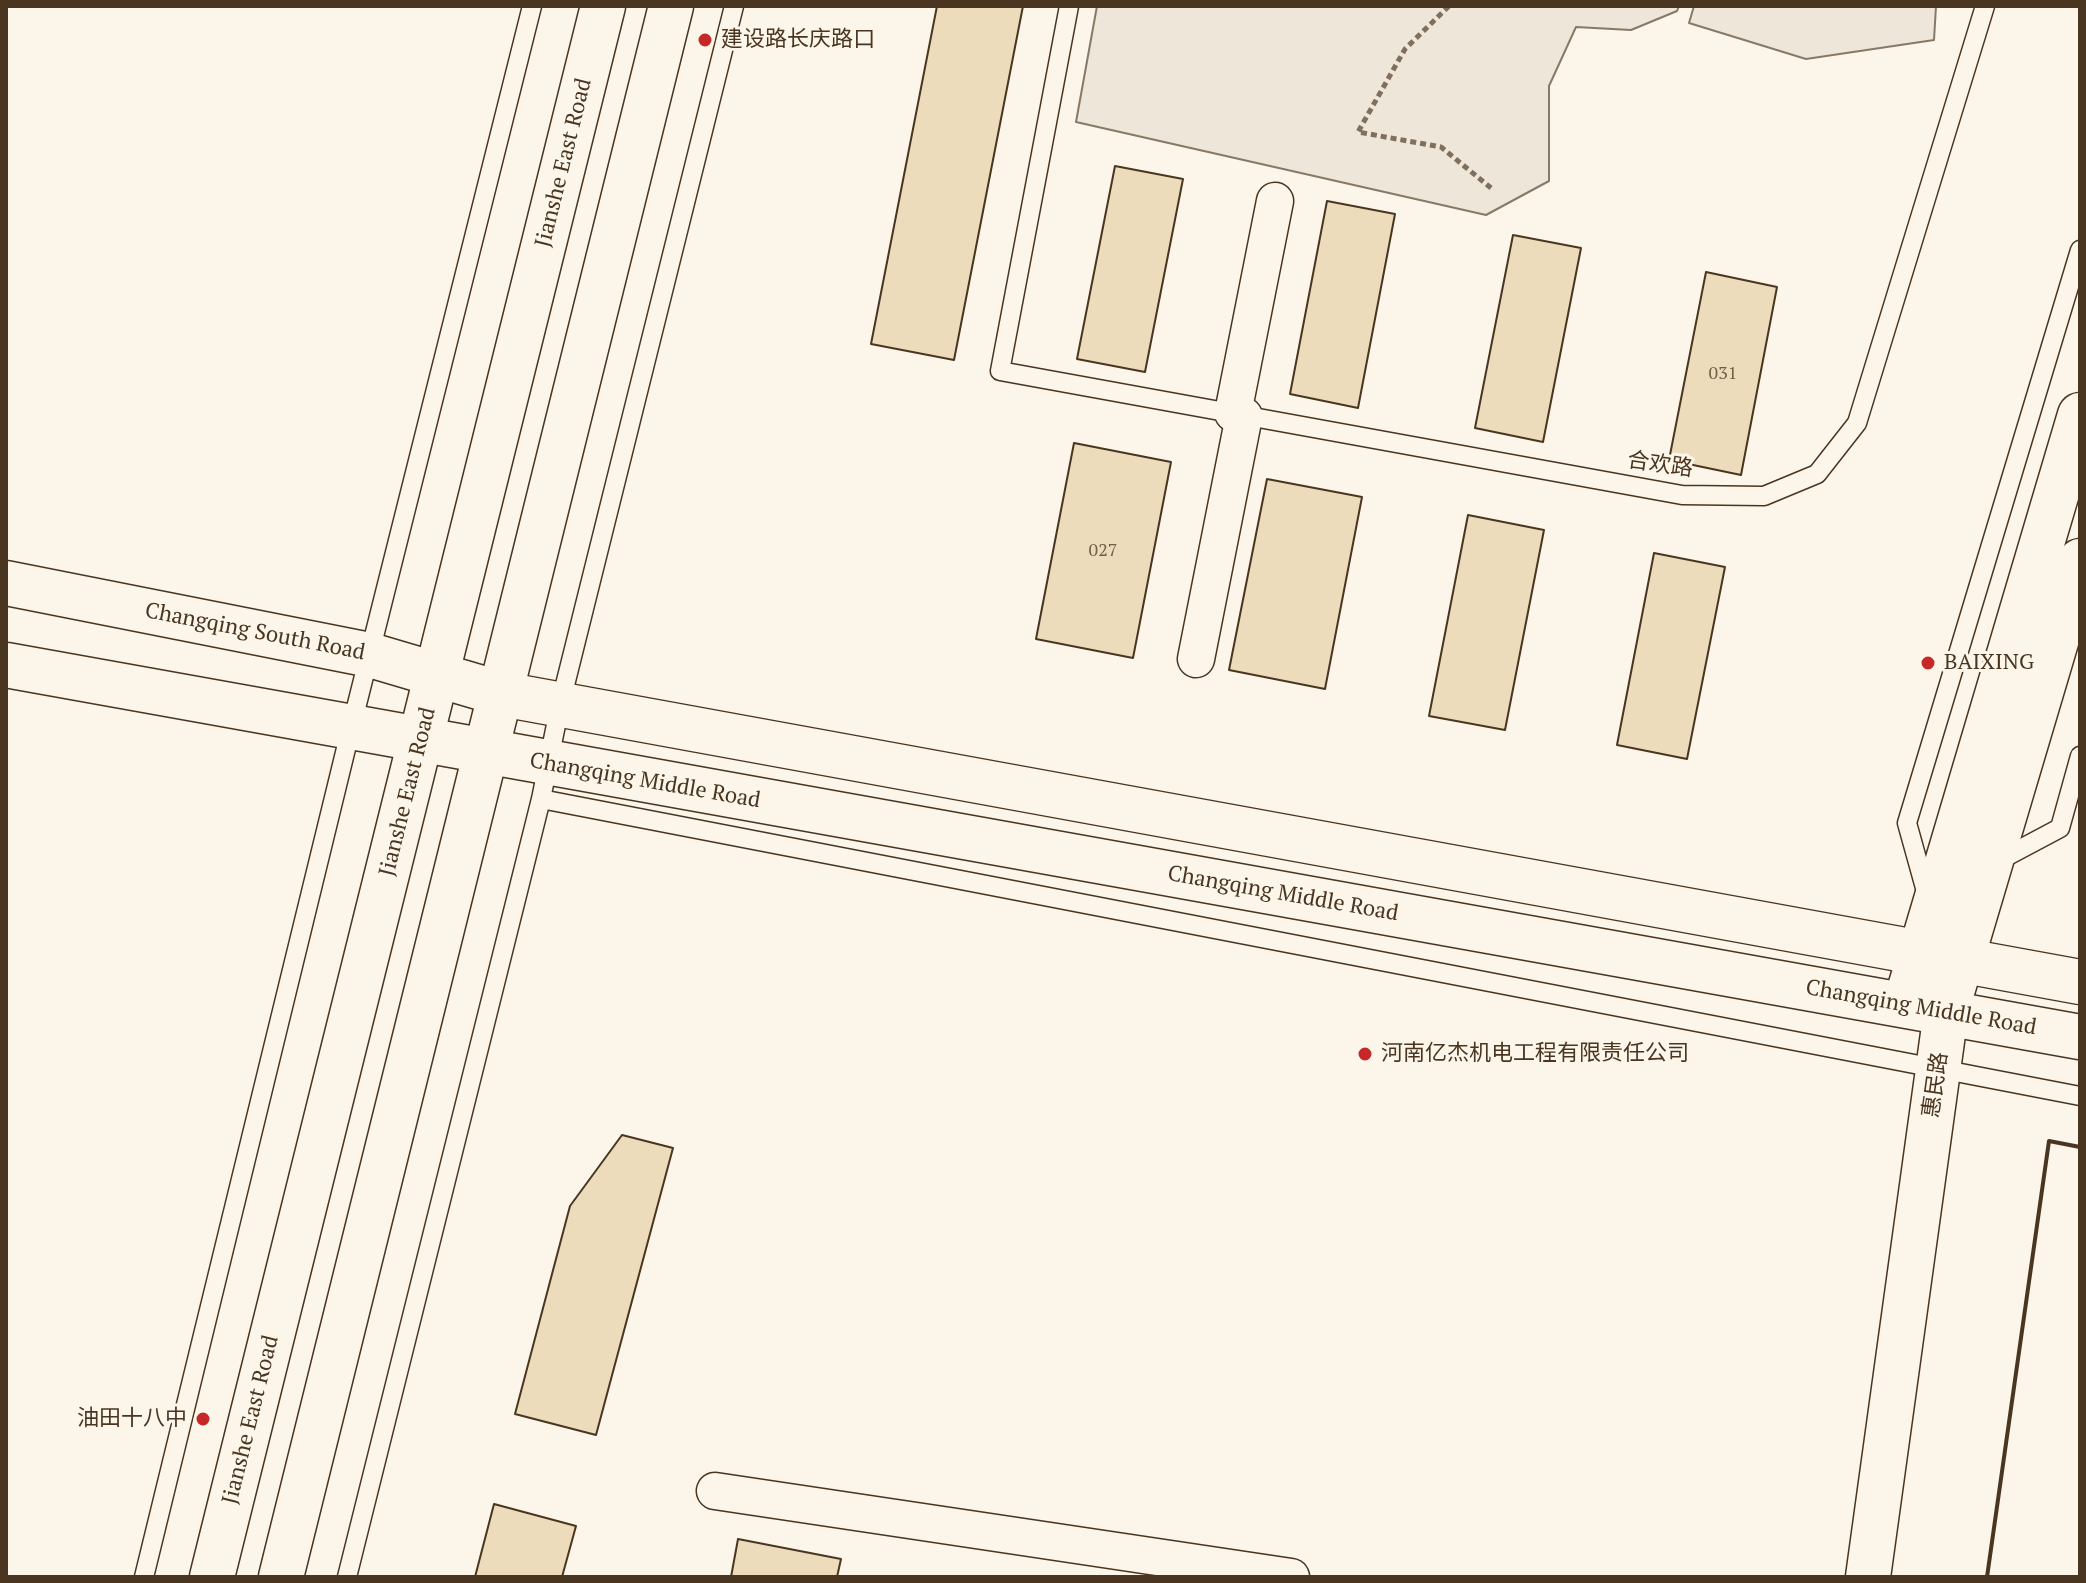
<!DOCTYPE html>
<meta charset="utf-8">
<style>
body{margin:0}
#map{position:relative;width:2086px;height:1583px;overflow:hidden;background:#fbf6e9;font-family:"PT Serif",serif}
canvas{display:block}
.frame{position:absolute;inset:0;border:8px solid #4a3520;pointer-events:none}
</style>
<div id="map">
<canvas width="2086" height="1583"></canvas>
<div class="frame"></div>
</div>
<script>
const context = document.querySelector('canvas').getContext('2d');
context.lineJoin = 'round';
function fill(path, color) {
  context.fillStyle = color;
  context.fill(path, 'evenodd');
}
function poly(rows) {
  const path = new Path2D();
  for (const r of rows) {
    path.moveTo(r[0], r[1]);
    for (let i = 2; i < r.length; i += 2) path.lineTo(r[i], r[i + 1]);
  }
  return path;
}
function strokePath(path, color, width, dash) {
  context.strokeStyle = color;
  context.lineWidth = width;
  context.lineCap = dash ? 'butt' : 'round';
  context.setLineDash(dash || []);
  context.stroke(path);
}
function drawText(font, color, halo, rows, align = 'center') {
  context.font = font + ' "PT Serif","Noto Sans SC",serif';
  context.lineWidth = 6;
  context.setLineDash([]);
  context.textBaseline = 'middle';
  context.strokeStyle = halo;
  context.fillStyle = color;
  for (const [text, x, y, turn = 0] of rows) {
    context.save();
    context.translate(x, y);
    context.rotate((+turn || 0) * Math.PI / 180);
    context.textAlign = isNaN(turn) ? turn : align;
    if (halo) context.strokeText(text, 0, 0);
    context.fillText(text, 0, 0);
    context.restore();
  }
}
const green = poly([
 [1097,6,1679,6,1677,11,1631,30,1576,27,1549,86,1549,181,1486,215,1076,122,1097,6],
 [1694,6,1936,6,1934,40,1806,59,1689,23,1694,6]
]);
fill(green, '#ede6d9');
strokePath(green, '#887966', 2);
const building = poly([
 [937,6,1023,6,954,360,871,344,937,6],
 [1115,166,1183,179,1145,372,1077,359,1115,166],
 [1327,201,1395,214,1358,408,1290,394,1327,201],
 [1513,235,1581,248,1543,442,1475,428,1513,235],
 [1706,272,1777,287,1741,475,1669,460,1706,272],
 [1074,443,1171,462,1133,658,1036,639,1074,443],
 [1267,479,1362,497,1325,689,1229,670,1267,479],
 [1468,515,1544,530,1505,730,1429,716,1468,515],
 [1654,553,1725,567,1687,759,1617,745,1654,553],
 [622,1135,673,1148,596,1435,515,1414,570,1206,622,1135],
 [494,1504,576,1526,562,1577,475,1577,494,1504],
 [738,1539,841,1559,837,1577,731,1577,738,1539]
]);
fill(building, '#ecdcbc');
strokePath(building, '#4a3520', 2);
const service = poly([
 [1069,6,1000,371,1682,495,1764,496,1817,474,1857,423,1985,6],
 [541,799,2080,1096],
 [1996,862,2060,828,2080,756],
 [1927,895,1907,823,2080,250],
 [144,1577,351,728,532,6],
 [347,1577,541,799,560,705,734,6]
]);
const minor = poly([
 [1233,413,1275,201],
 [1196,659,1244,416],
 [715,1491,1291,1577]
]);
const tertiary = poly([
 [1905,1005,2080,415],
 [1868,1577,1946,1012,2080,561]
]);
const secondary = poly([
 [212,1577,603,6],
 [281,1577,671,6]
]);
const primary = poly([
 [6,583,370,655,502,694,2080,982],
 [6,665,2080,1037]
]);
strokePath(service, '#4a3520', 21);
strokePath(minor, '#4a3520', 39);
strokePath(tertiary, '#4a3520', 47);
strokePath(secondary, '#4a3520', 47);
strokePath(primary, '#4a3520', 47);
strokePath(poly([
 [1449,6,1405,49,1358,132,1441,147,1491,188]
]), '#7f6f5c', 5, [6, 4]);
strokePath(service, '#fbf6e9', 18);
strokePath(minor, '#fbf6e9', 36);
strokePath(tertiary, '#fbf6e9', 44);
strokePath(secondary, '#fbf6e9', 44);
strokePath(primary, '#fbf6e9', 44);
strokePath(poly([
 [1987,1577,2049,1141,2080,1147]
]), '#4a3520', 4);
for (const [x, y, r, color] of [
 [705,40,8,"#c62828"],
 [1928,663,8,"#c62828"],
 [1365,1054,8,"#c62828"],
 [203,1419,8,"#c62828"]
]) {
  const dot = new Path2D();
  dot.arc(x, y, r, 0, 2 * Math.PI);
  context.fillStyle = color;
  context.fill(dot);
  strokePath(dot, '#fbf6e9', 3);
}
drawText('18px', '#725f47', null, [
 ["031",1723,374],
 ["027",1103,551]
]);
drawText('22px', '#4a3520', '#fbf6e9', [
 ["建设路长庆路口",721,40],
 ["BAIXING",1944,663],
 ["河南亿杰机电工程有限责任公司",1381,1054],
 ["油田十八中",187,1419,"right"]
], 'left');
drawText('22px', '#4a3520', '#fbf6e9', [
 ["Jianshe East Road",564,163,-76],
 ["合欢路",1660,465,8],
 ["Changqing South Road",255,632,11],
 ["Changqing Middle Road",645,781,10],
 ["Jianshe East Road",408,792,-76],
 ["Changqing Middle Road",1283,894,10],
 ["Changqing Middle Road",1921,1008,10],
 ["惠民路",1936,1085,-82],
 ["Jianshe East Road",251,1420,-76]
]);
</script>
